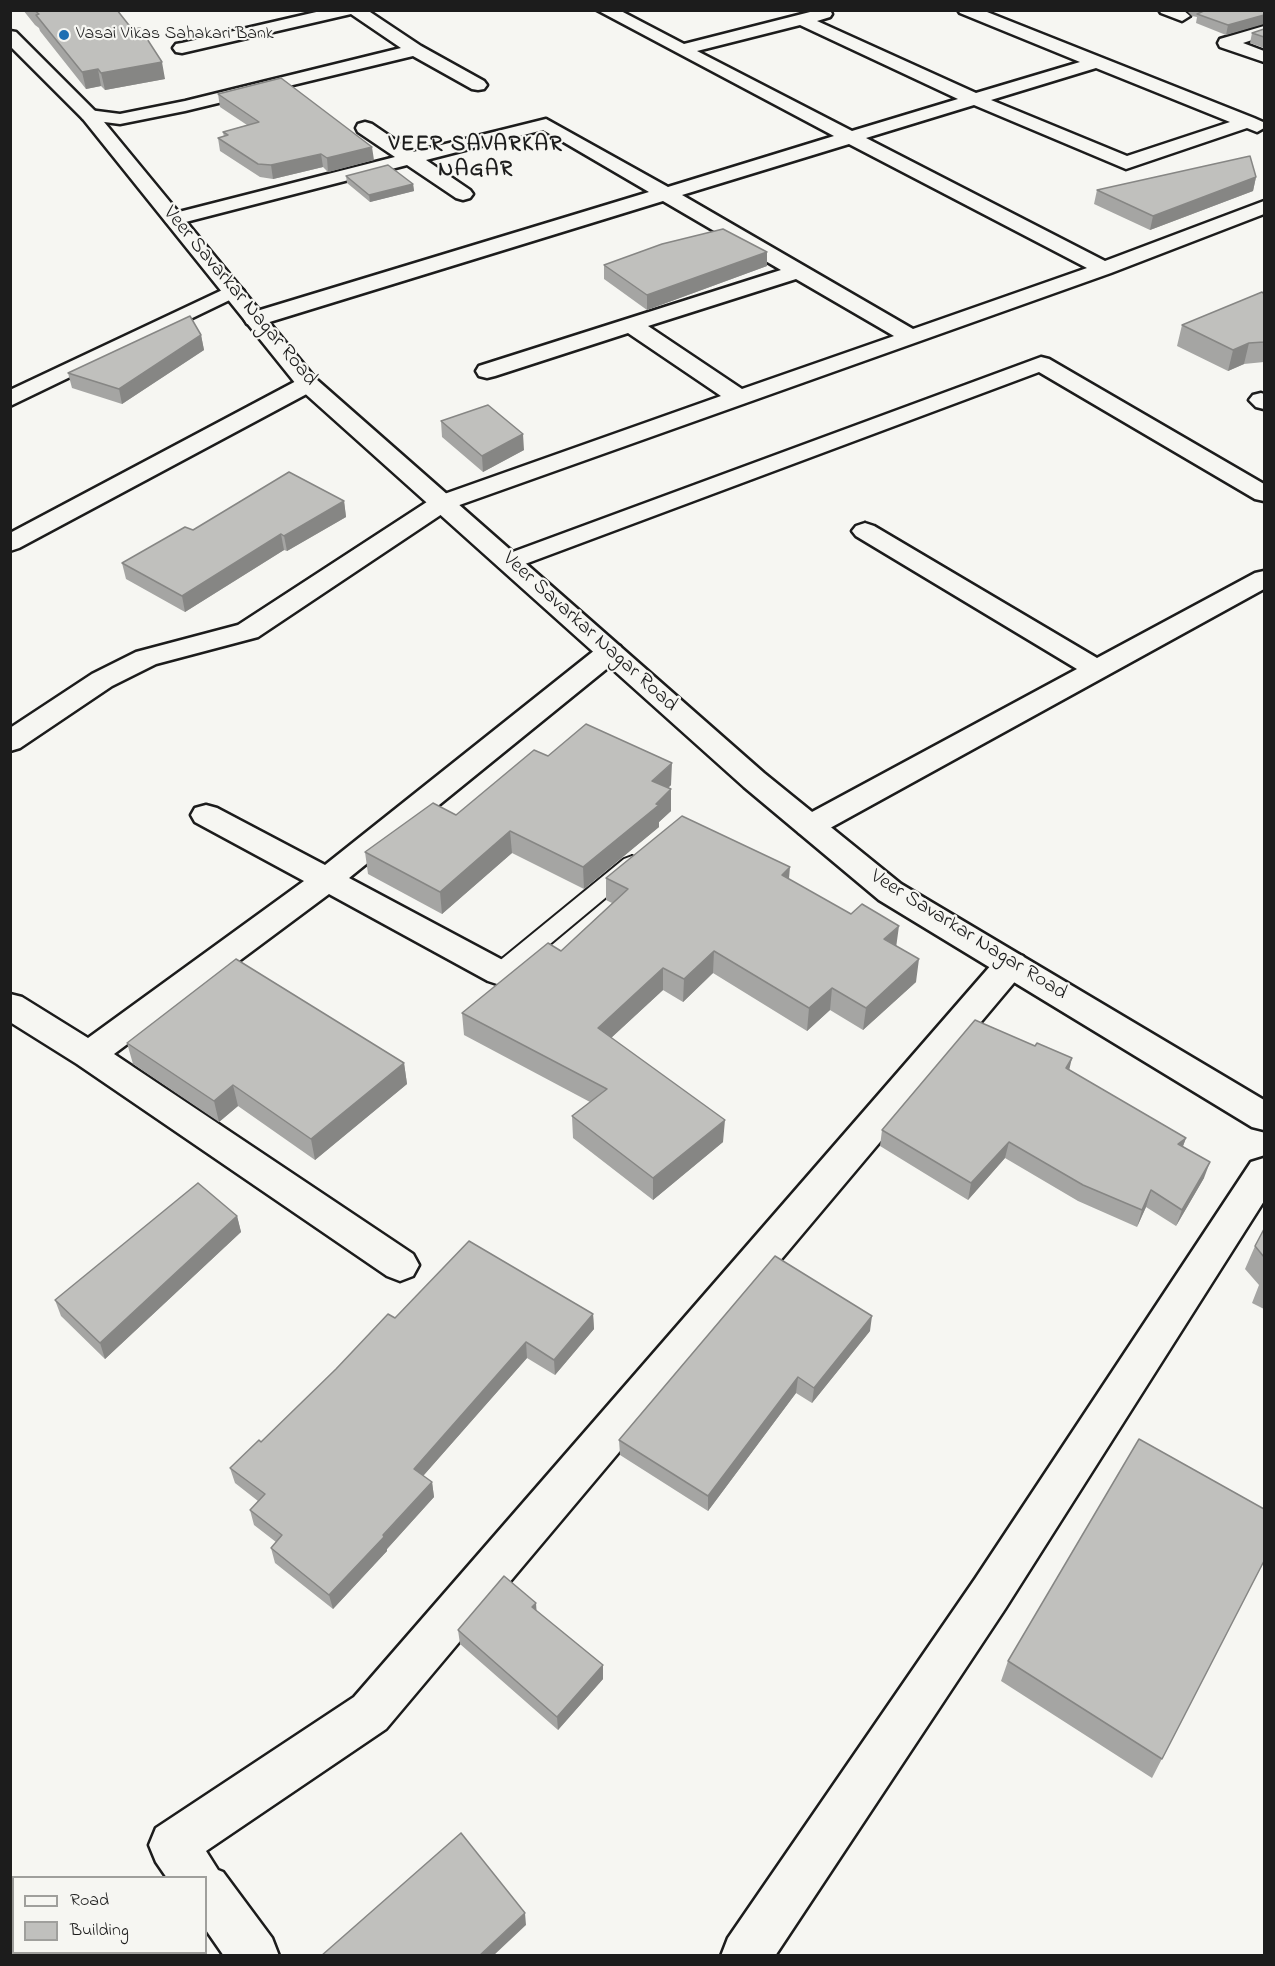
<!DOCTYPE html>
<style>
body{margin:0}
#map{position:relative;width:1275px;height:1966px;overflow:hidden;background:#f6f6f2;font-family:"Indie Flower",sans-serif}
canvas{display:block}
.frame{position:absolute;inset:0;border:12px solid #1c1c1c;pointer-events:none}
.legend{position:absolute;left:12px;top:1876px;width:195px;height:78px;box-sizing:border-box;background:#f6f6f2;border:2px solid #9f9f9c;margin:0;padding:8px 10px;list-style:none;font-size:18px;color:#1c1c1c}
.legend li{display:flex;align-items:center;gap:12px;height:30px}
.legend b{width:30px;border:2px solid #9f9f9c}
</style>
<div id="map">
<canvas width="1275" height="1966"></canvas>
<div class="frame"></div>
<ul class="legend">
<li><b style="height:8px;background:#f6f6f2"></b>Road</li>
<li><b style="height:16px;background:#c0c0bd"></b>Building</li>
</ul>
</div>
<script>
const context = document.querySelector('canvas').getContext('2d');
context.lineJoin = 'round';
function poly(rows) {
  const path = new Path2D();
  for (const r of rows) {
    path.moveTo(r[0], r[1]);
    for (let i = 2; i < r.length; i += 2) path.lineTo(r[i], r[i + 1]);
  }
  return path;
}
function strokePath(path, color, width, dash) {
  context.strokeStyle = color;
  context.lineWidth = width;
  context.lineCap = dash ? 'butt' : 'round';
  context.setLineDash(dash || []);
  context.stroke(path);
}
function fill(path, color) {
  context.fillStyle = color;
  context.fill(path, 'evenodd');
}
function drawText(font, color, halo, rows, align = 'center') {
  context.font = font + ' "Indie Flower",sans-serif';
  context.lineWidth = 4.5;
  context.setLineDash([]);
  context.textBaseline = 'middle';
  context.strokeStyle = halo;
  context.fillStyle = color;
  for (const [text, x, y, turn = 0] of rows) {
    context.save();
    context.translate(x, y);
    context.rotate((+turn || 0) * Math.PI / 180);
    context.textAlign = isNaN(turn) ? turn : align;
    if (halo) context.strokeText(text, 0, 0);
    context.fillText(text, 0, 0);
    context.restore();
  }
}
const lane = poly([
 [632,856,640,859,643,864,640,869,508,979,500,982,492,979,488,973,492,967,624,859,632,856]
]);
const street = poly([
 [325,10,367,10,421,46,484,81,487,85,484,89,478,90,472,89,413,56,185,111,120,124,89,120,83,119,80,115,83,111,89,110,120,114,185,101,401,48,351,14,182,53,176,52,173,48,176,44,182,43,325,10],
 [597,10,619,10,684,44,818,10,830,10,832,14,830,17,817,21,976,93,1080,62,960,13,958,10,982,10,1254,118,1263,122,1264,128,1257,132,1247,128,1126,169,974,105,866,138,1105,261,1264,201,1264,214,1111,273,451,508,258,637,156,664,112,686,20,748,10,751,10,728,92,674,136,652,238,625,433,498,721,396,628,333,495,376,487,378,479,376,476,371,479,366,781,270,663,201,263,324,255,325,247,324,244,319,247,314,649,192,543,130,426,160,470,190,473,194,470,198,463,200,456,198,407,165,174,225,167,223,164,219,167,215,395,157,358,132,356,128,358,124,365,122,372,124,413,152,546,119,668,187,834,136,597,10],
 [800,25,958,99,852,131,697,51,800,25],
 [1096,68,1230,122,1127,156,991,100,1096,68],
 [849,144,1087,268,913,329,682,195,849,144],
 [796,279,894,336,742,389,648,326,796,279],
 [1159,10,1183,10,1190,16,1182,21,1161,13,1159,10],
 [1264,26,1264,36,1243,43,1264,51,1264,62,1220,47,1218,43,1220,39,1264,26],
 [233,285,240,287,244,291,240,295,10,406,10,390,233,285],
 [1041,357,1049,359,1264,484,1264,501,1255,499,1039,372,517,567,508,570,499,567,495,562,499,557,1041,357],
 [308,377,316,379,319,384,316,389,19,548,10,551,10,533,300,379,308,377],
 [1261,393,1264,394,1264,409,1256,407,1249,400,1253,395,1261,393],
 [865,523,874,526,1097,658,1255,573,1264,571,1264,589,821,833,810,836,799,833,795,826,799,819,1077,669,856,536,852,531,856,526,865,523],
 [610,644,620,646,624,652,620,658,349,878,512,965,516,973,512,981,500,985,488,981,329,894,114,1054,413,1254,419,1265,413,1276,400,1281,387,1276,77,1064,10,1022,10,994,22,997,88,1038,304,881,195,822,191,815,195,808,206,805,217,808,325,865,600,646,610,644],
 [1011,952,1023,956,1027,964,1023,972,386,1729,206,1851,218,1870,223,1872,272,1938,279,1956,224,1956,206,1930,206,1878,167,1878,156,1862,149,1845,156,1828,354,1697,999,956,1011,952],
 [1264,1158,1264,1201,1005,1609,775,1956,721,1956,728,1938,975,1579,1251,1162,1264,1158]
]);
const secondary = poly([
 [10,31,16,32,95,111,316,379,764,773,901,884,1264,1100,1264,1130,1252,1127,879,900,744,787,300,389,83,119,10,46,10,31]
]);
strokePath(lane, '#1c1c1c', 4);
strokePath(street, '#1c1c1c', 5);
strokePath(secondary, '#1c1c1c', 5);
fill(lane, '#f6f6f2');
fill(street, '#f6f6f2');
fill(secondary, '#f6f6f2');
fill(poly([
 [23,10,117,10,165,79,105,90,101,86,86,89,40,31,39,28,35,25],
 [1186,10,1264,10,1226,35,1196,23,1197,17,1192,16],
 [1264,29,1264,48,1250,43,1252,33],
 [218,94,374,160,328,172,323,167,273,179,260,177,220,151,218,138,224,137,223,132,247,125,220,107],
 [346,176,413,184,414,191,370,202,347,183],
 [1256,177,1253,191,1150,230,1094,204,1097,190],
 [604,265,767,266,647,310,604,279],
 [1264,294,1264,362,1244,364,1228,371,1177,346,1182,325],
 [201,335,204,350,122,404,72,388,68,373],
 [441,421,524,450,483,472,442,437],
 [344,501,346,517,287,551,284,550,185,612,126,579,122,563,193,530],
 [548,756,671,785,668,788,671,789,671,811,659,822,659,827,584,889,512,853,442,914,368,874,365,852,456,815],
 [606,878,789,879,896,946,916,982,863,1030,830,1010,807,1031,713,973,683,1002,663,990,611,1038,723,1142,653,1200,573,1138,572,1116,590,1102,464,1035,462,1013,561,951,612,903,606,900],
 [127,1043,404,1063,407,1084,315,1160,238,1106,219,1122,133,1064],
 [1035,1046,1069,1070,1186,1138,1183,1146,1204,1178,1176,1226,1146,1207,1137,1227,1078,1201,1005,1158,968,1200,880,1146,882,1130],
 [237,1216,241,1232,105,1359,61,1316,55,1300],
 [1264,1229,1264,1309,1252,1303,1259,1285,1245,1269,1255,1246],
 [593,1314,594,1329,555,1375,527,1358,423,1476,432,1482,434,1497,387,1549,387,1551,333,1609,275,1563,271,1548,276,1542,254,1525,250,1510,258,1501,235,1483,230,1468,261,1442,395,1318],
 [870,1331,812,1403,796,1393,708,1511,620,1455,619,1440],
 [1264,1561,1152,1778,1001,1681,1008,1661],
 [537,1611,603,1665,603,1679,558,1730,460,1644,458,1630]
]), '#a5a5a3');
fill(poly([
 [1264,15,1264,24,1226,35,1228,25],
 [162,62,165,79,105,90,101,73],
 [98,69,101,86,86,89,82,72],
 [372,147,374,160,328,172,327,158],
 [321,154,323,167,273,179,271,165],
 [1256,177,1253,191,1150,230,1153,216],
 [413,184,414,191,370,202,369,195],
 [767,252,767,266,647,310,647,295],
 [201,335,204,350,122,404,119,389],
 [1249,343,1244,364,1228,371,1233,350],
 [523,434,524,450,483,472,482,456],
 [344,501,346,517,287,551,284,536],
 [281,534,284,550,185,612,182,596],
 [672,763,671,785,652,803,652,781],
 [671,789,671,811,659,822,659,827,584,889,583,867],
 [510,831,512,853,442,914,440,892],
 [790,867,788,890,782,875],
 [899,926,896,948,884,939],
 [714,951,713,973,683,1002,684,979],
 [919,959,916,982,863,1030,866,1008],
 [663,968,663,990,598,1050,598,1028],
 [832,988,830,1010,807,1031,809,1008],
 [1072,1058,1068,1075,1066,1068],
 [404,1063,407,1084,315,1160,311,1139],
 [233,1085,238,1106,219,1122,214,1101],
 [725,1120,723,1142,653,1200,653,1178],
 [1186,1138,1180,1154,1178,1144],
 [1009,1142,1005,1158,968,1200,971,1183],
 [1210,1162,1204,1178,1176,1226,1182,1210],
 [1151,1190,1146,1207,1137,1227,1142,1210],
 [237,1216,241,1232,105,1359,100,1343],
 [593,1314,594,1329,555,1375,554,1360],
 [872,1316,870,1331,812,1403,814,1388],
 [526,1342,527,1358,416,1484,414,1469],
 [798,1377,796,1393,708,1511,708,1496],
 [432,1482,434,1497,387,1549,387,1551,333,1609,329,1595],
 [536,1603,537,1617,532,1607],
 [603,1665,603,1679,558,1730,557,1717],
 [525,1913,526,1925,493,1956,479,1956]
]), '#868684');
const building = poly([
 [34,10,117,10,132,29,140,28,162,62,101,73,98,69,82,72,36,15,39,14,34,10],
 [1206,10,1264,10,1264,15,1228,25,1197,14,1206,10],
 [1264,29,1264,37,1252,33,1264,29],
 [281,78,372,147,327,158,321,154,271,165,258,164,218,138,228,135,223,132,259,122,218,94,281,78],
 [1250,156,1256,177,1153,216,1097,190,1250,156],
 [388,165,413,184,369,195,346,176,388,165],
 [723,229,767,252,647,295,604,265,662,244,723,229],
 [1262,292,1264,294,1264,342,1249,343,1233,350,1182,325,1262,292],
 [190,316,201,335,119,389,68,373,190,316],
 [488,405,523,434,482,456,441,421,488,405],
 [289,472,344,501,284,536,281,534,182,596,122,563,185,527,193,530,289,472],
 [586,724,672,763,652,781,671,789,656,804,659,805,583,867,510,831,440,892,365,852,433,803,456,815,534,750,548,756,586,724],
 [682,816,790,867,782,875,851,914,862,904,899,926,884,939,919,959,866,1008,832,988,809,1008,714,951,684,979,663,968,598,1028,725,1120,653,1178,572,1116,607,1089,462,1013,548,943,561,951,628,889,606,878,682,816],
 [236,959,404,1063,311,1139,233,1085,214,1101,127,1043,236,959],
 [975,1020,1035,1046,1037,1043,1072,1058,1066,1068,1186,1138,1178,1144,1210,1162,1182,1210,1151,1190,1142,1210,1083,1185,1009,1142,971,1183,882,1130,975,1020],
 [198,1183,237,1216,100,1343,55,1300,198,1183],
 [1264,1229,1264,1257,1255,1246,1264,1229],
 [469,1241,593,1314,554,1360,526,1342,414,1469,432,1482,383,1535,384,1537,329,1595,271,1548,282,1535,250,1510,265,1494,230,1468,259,1440,261,1442,336,1369,388,1314,395,1318,469,1241],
 [775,1256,872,1316,814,1388,798,1377,708,1496,619,1440,775,1256],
 [1139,1439,1264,1509,1264,1561,1162,1759,1008,1661,1139,1439],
 [504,1576,536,1603,532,1607,603,1665,557,1717,458,1630,504,1576],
 [461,1833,525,1913,479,1956,321,1956,461,1833]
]);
fill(building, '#c0c0bd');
strokePath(building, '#868684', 1.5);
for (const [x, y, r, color] of [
 [64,35,6,"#1f6fb2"]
]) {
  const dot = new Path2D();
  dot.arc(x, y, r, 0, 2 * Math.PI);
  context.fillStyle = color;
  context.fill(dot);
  strokePath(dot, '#f6f6f2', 2);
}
drawText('18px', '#1c1c1c', '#f6f6f2', [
 ["Vasai Vikas Sahakari Bank",76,35]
], 'left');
drawText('21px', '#1c1c1c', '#f6f6f2', [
 ["Veer Savarkar Nagar Road",239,297,50],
 ["Veer Savarkar Nagar Road",589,633,42],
 ["Veer Savarkar Nagar Road",968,936,32]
]);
context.letterSpacing = '1.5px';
drawText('bold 22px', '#1c1c1c', '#f6f6f2', [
 ["VEER SAVARKAR",476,146],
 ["NAGAR",476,171]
]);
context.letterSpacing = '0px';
</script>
